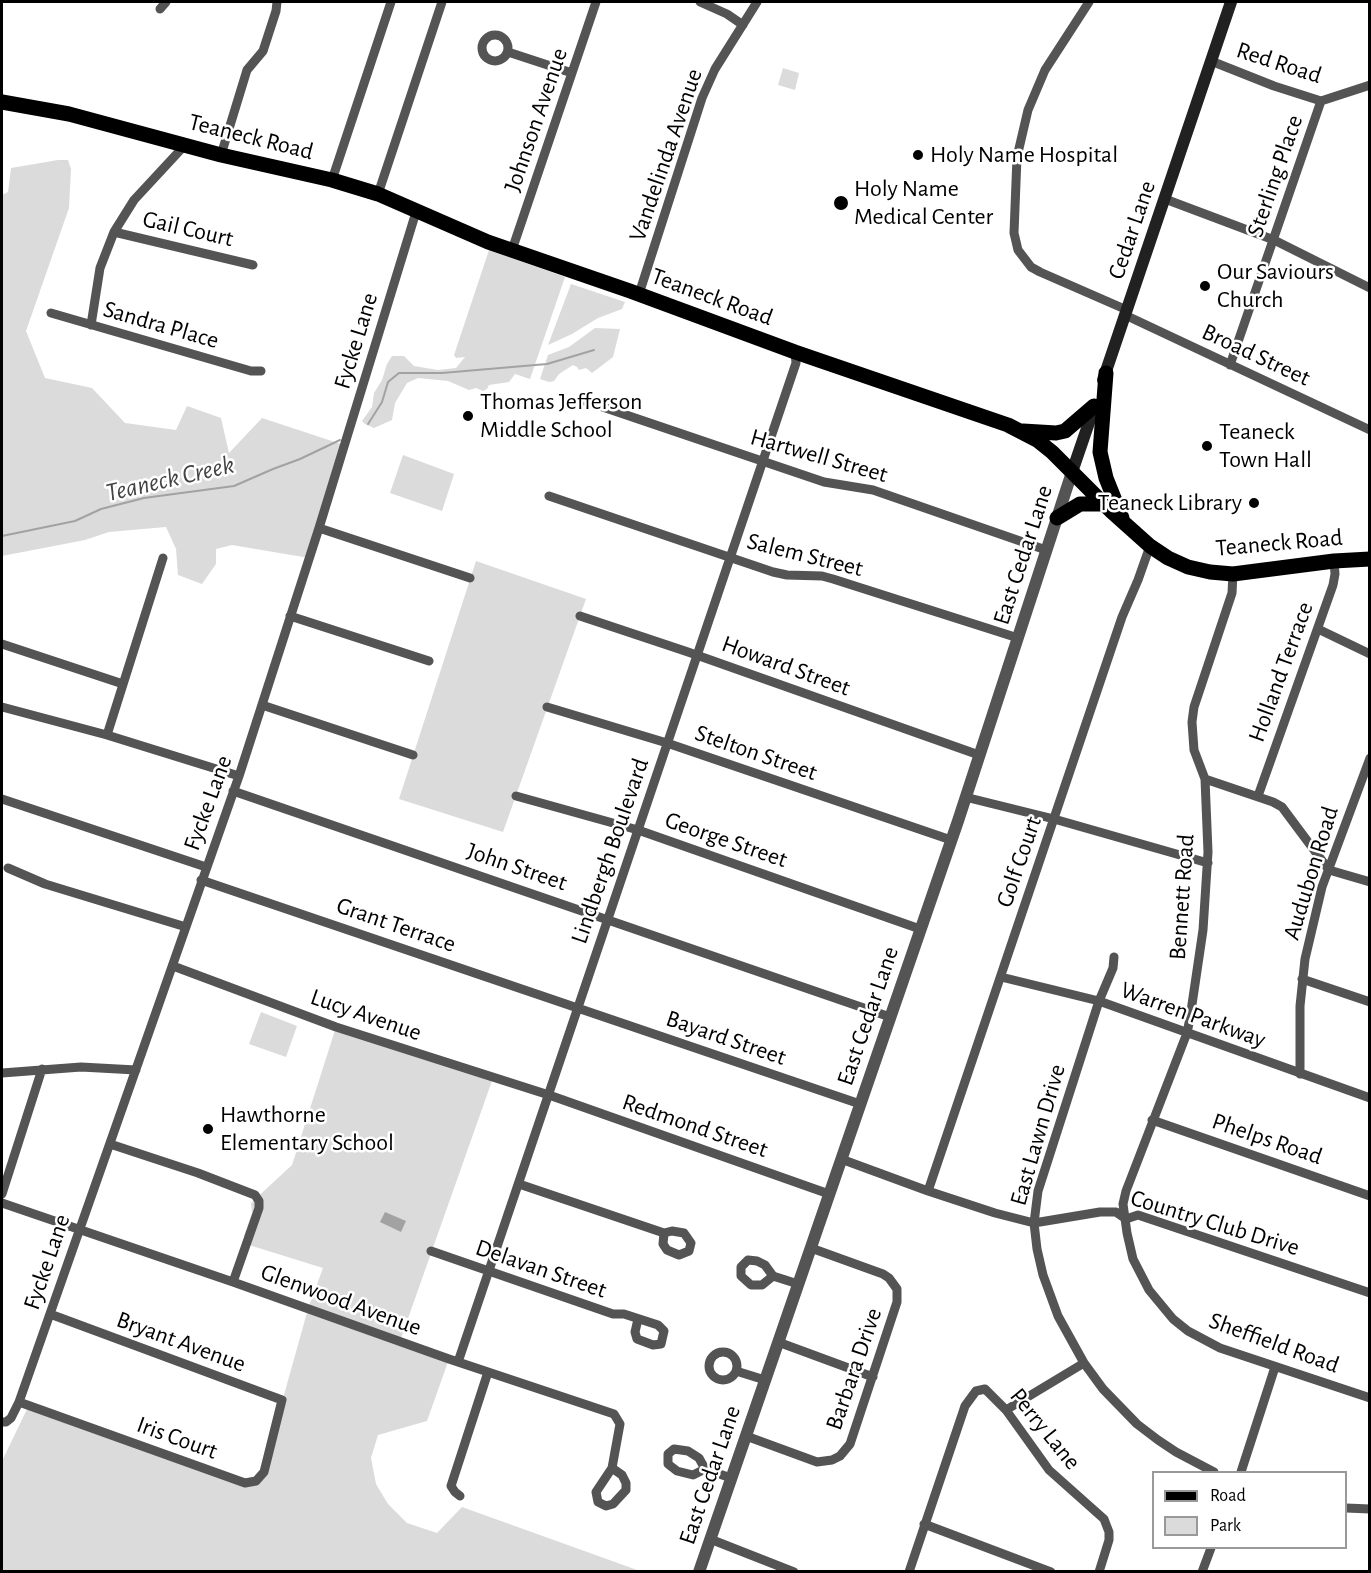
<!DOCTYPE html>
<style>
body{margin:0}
#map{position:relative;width:1371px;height:1573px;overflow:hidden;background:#fff;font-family:"Alegreya Sans",sans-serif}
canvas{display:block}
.frame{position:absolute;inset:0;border:3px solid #000;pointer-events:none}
.legend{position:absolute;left:1152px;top:1471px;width:195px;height:78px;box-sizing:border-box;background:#fff;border:2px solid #999;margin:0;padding:8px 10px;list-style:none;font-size:18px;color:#000}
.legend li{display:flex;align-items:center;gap:12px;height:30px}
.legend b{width:30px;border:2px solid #999}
</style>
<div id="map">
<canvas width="1371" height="1573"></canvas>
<div class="frame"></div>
<ul class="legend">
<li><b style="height:8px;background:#000"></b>Road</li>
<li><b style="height:16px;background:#dbdbdb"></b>Park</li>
</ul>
</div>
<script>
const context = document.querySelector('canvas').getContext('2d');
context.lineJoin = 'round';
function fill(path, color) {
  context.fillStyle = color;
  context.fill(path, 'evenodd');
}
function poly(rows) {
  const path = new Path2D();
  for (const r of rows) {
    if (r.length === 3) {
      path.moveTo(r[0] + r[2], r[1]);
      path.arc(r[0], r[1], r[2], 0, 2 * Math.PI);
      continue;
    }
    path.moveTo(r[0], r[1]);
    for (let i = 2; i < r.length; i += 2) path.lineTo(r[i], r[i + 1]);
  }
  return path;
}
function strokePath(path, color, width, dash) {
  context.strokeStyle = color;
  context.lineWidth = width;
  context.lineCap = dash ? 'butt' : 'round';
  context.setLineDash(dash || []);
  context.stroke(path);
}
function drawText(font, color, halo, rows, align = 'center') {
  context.font = font + ' "Alegreya Sans",sans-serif';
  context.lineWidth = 5;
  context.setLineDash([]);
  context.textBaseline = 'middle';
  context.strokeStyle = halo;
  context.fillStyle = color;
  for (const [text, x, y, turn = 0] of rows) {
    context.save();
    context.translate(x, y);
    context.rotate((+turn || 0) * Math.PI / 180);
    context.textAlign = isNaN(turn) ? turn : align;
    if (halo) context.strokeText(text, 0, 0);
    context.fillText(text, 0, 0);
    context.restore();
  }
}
fill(poly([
 [783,68,799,73,795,90,778,85],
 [58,160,68,160,71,169,69,208,26,331,45,378,92,388,125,423,176,430,187,406,221,418,229,453,262,418,344,445,309,558,232,545,216,549,216,564,202,584,178,575,176,549,166,527,109,532,85,540,2,556,2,195,8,192,11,168],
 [489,250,565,277,530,379,515,374,509,382,489,385,487,389,483,391,476,388,469,390,448,381,418,378,407,383,395,403,392,420,374,428,365,424,362,421,372,407,374,393,382,380,387,364,392,356,404,356,414,366,438,370,456,368,465,357,456,358,454,355],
 [571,284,625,302,622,309,598,318,572,334,548,345],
 [595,328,620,329,613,357,592,373,586,368,579,370,577,367,573,365,559,374,554,381,549,382,540,379,548,355,569,347],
 [403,455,454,474,442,511,390,493],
 [476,561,586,599,503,832,399,799],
 [261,1012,297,1026,286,1057,249,1044],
 [336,1027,493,1078,400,1341,449,1359,427,1421,378,1435,371,1458,376,1484,388,1504,407,1523,437,1533,462,1507,640,1571,2,1572,2,1461,29,1405,245,1483,261,1477,308,1309,323,1268,249,1245,244,1236,252,1213,251,1203,292,1165]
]), '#dbdbdb');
fill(poly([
 [385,1212,406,1221,401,1232,380,1222]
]), '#a2a2a2');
strokePath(poly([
 [368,424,382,402,388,382,399,373,442,373,547,364,594,350],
 [2,536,75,521,101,509,144,498,234,486,273,469,300,459,340,440]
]), '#a2a2a2', 2);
strokePath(poly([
 [700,2,727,14,743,25],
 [1089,2,1045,70,1028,110,1017,157,1014,233,1018,250,1031,267,1040,272,1127,310],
 [160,9,166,2],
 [495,48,13],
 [508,52,572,73],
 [1211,61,1274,86,1321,101,1370,85],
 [221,155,247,70,263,51,276,11,277,2],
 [332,180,391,2],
 [378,194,442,2],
 [1165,199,1274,240,1370,288],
 [114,232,253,265],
 [512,250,596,2],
 [639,294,702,98,715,69,757,2],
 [51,313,251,371,261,371],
 [1125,315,1370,430],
 [91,325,100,268,114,232,134,200,185,145],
 [1230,365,1321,101],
 [582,400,824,482,873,490,1046,550],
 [549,496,773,572,787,575,822,576,833,579,1018,638],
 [319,528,470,578],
 [1233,574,1232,593,1194,707,1192,722,1194,750,1205,779,1208,852,1203,930,1190,1018,1187,1033,1126,1191,1123,1204,1127,1233,1133,1259,1149,1290,1173,1319,1188,1331,1220,1348,1370,1398],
 [290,616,429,661],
 [580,616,688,652,979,755],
 [1318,629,1370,654],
 [2,644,123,684],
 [262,705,413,755],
 [2,707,107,735,239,776],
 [547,707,667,743,951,840],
 [107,735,163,558],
 [1205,779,1273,802,1282,807,1329,870,1370,882],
 [233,791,890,1017],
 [516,796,638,830,920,929],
 [1258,796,1333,585,1335,574,1334,561],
 [965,797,1054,819,1208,863],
 [2,799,206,867],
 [8,868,45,884,186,927],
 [201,880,860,1104],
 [1114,957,1113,968,1099,1001,1038,1191,1034,1223,1037,1249,1043,1275,1058,1316,1084,1363,1103,1389,1137,1424,1158,1440,1176,1452,1214,1472],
 [173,966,336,1027,549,1095,829,1194],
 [1001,977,1099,1001,1370,1098],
 [1302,979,1370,1002],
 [2,1073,81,1067,136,1070],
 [1300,1074,1300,1006,1305,959,1322,887,1370,758],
 [1152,1120,1370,1196],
 [110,1144,198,1173,255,1195,259,1201,259,1208,233,1282],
 [841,1159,928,1191,995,1213,1034,1223,1100,1212,1116,1212,1126,1219,1138,1215,1370,1293],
 [519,1184,664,1233,672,1231,684,1233,691,1243,689,1251,679,1255,667,1250,663,1244,664,1233],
 [928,1191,1122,617,1138,580,1150,546],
 [2,1194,42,1069],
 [2,1203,233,1282,449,1359,614,1414,620,1424,612,1468,596,1492,598,1502,606,1506,613,1504,626,1490,626,1483,622,1475,612,1468],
 [431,1251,613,1314,624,1314,658,1325,664,1331,661,1344,653,1345,637,1339,635,1332,638,1319],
 [773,1276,762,1285,751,1285,741,1276,741,1267,748,1260,757,1261,765,1265,773,1276,798,1284],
 [778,1342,873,1377],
 [723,1366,14],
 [458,1362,796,363,795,352],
 [736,1371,765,1380],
 [19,1402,245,1483,256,1481,264,1472,282,1400,50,1314],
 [1006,1410,1084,1363],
 [2,1422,6,1422,11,1418,19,1402,239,776,319,528,416,212],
 [746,1436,817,1462,832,1460,840,1456,850,1444,897,1302,897,1289,889,1278,883,1274,811,1248],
 [705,1469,699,1458,688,1451,674,1449,668,1454,668,1464,677,1471,693,1475,705,1469,731,1478],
 [1241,1472,1275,1367],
 [460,1496,455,1492,451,1486,488,1372],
 [1346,1508,1370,1509],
 [924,1524,1051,1572],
 [710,1539,794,1572],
 [909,1572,965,1406,976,1391,985,1389,1006,1410,1049,1470,1104,1519,1109,1532,1109,1540,1099,1572],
 [1202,1572,1211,1548]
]), '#545454', 9);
strokePath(poly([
 [699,1572,958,821,1072,472]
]), '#545454', 12);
strokePath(poly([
 [1103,380,1231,2],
 [1072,472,1095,405]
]), '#212121', 12);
strokePath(poly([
 [2,102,69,114,221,155,332,180,378,194,488,242,630,291,795,352,1008,425,1037,440,1052,452,1112,512,1150,546,1168,558,1188,567,1210,572,1233,574,1334,561,1370,559],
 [1106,373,1100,452,1106,478,1122,518],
 [1023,431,1056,433,1065,431,1094,406],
 [1057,518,1080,504,1104,504]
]), '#000', 15);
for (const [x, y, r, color] of [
 [918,155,6,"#000"],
 [841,203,8,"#000"],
 [1205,286,6,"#000"],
 [468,416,6,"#000"],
 [1207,446,6,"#000"],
 [1254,503,6,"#000"],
 [208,1129,6,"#000"]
]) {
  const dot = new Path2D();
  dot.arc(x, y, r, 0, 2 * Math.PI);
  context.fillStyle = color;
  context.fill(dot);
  strokePath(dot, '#fff', 2);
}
drawText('24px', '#000', '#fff', [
 ["Red Road",1279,63,18],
 ["Johnson Avenue",536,120,-71],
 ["Teaneck Road",251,137,14],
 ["Vandelinda Avenue",666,155,-71],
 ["Sterling Place",1275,176,-71],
 ["Gail Court",188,229,13],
 ["Cedar Lane",1132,230,-71],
 ["Teaneck Road",712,297,20],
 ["Sandra Place",161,325,16],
 ["Fycke Lane",356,341,-73],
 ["Broad Street",1256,355,25],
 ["Hartwell Street",819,456,16],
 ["Teaneck Road",1279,543,-5],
 ["Salem Street",805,555,14],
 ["East Cedar Lane",1023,555,-72],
 ["Howard Street",786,666,20],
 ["Holland Terrace",1281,672,-70],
 ["Stelton Street",756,753,19],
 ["Fycke Lane",208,803,-70],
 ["George Street",726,840,19],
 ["Lindbergh Boulevard",610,851,-71],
 ["Golf Court",1019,862,-71],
 ["John Street",517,867,19],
 ["Audubon Road",1311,873,-73],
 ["Bennett Road",1182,897,-86],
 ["Grant Terrace",396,925,19],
 ["Lucy Avenue",366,1015,19],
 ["Warren Parkway",1193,1015,20],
 ["East Cedar Lane",868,1016,-71],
 ["Bayard Street",726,1038,19],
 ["Redmond Street",695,1126,19],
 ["East Lawn Drive",1038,1135,-74],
 ["Phelps Road",1267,1139,19],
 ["Country Club Drive",1215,1223,17],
 ["Fycke Lane",47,1262,-71],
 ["Delavan Street",541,1269,19],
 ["Glenwood Avenue",341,1300,20],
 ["Bryant Avenue",181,1342,20],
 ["Sheffield Road",1274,1343,20],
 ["Barbara Drive",854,1369,-71],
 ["Perry Lane",1045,1429,51],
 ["Iris Court",177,1438,20],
 ["East Cedar Lane",710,1475,-71]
]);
drawText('24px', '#000', '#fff', [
 ["Holy Name Hospital",930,155],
 ["Holy Name",854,189],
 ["Medical Center",854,217],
 ["Our Saviours",1217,272],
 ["Church",1217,300],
 ["Thomas Jefferson",480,402],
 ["Middle School",480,430],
 ["Teaneck",1219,432],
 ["Town Hall",1219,460],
 ["Teaneck Library",1242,503,"right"],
 ["Hawthorne",220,1115],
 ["Elementary School",220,1143]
], 'left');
drawText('italic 26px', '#434343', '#fff', [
 ["Teaneck Creek",170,479,-13]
]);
</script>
